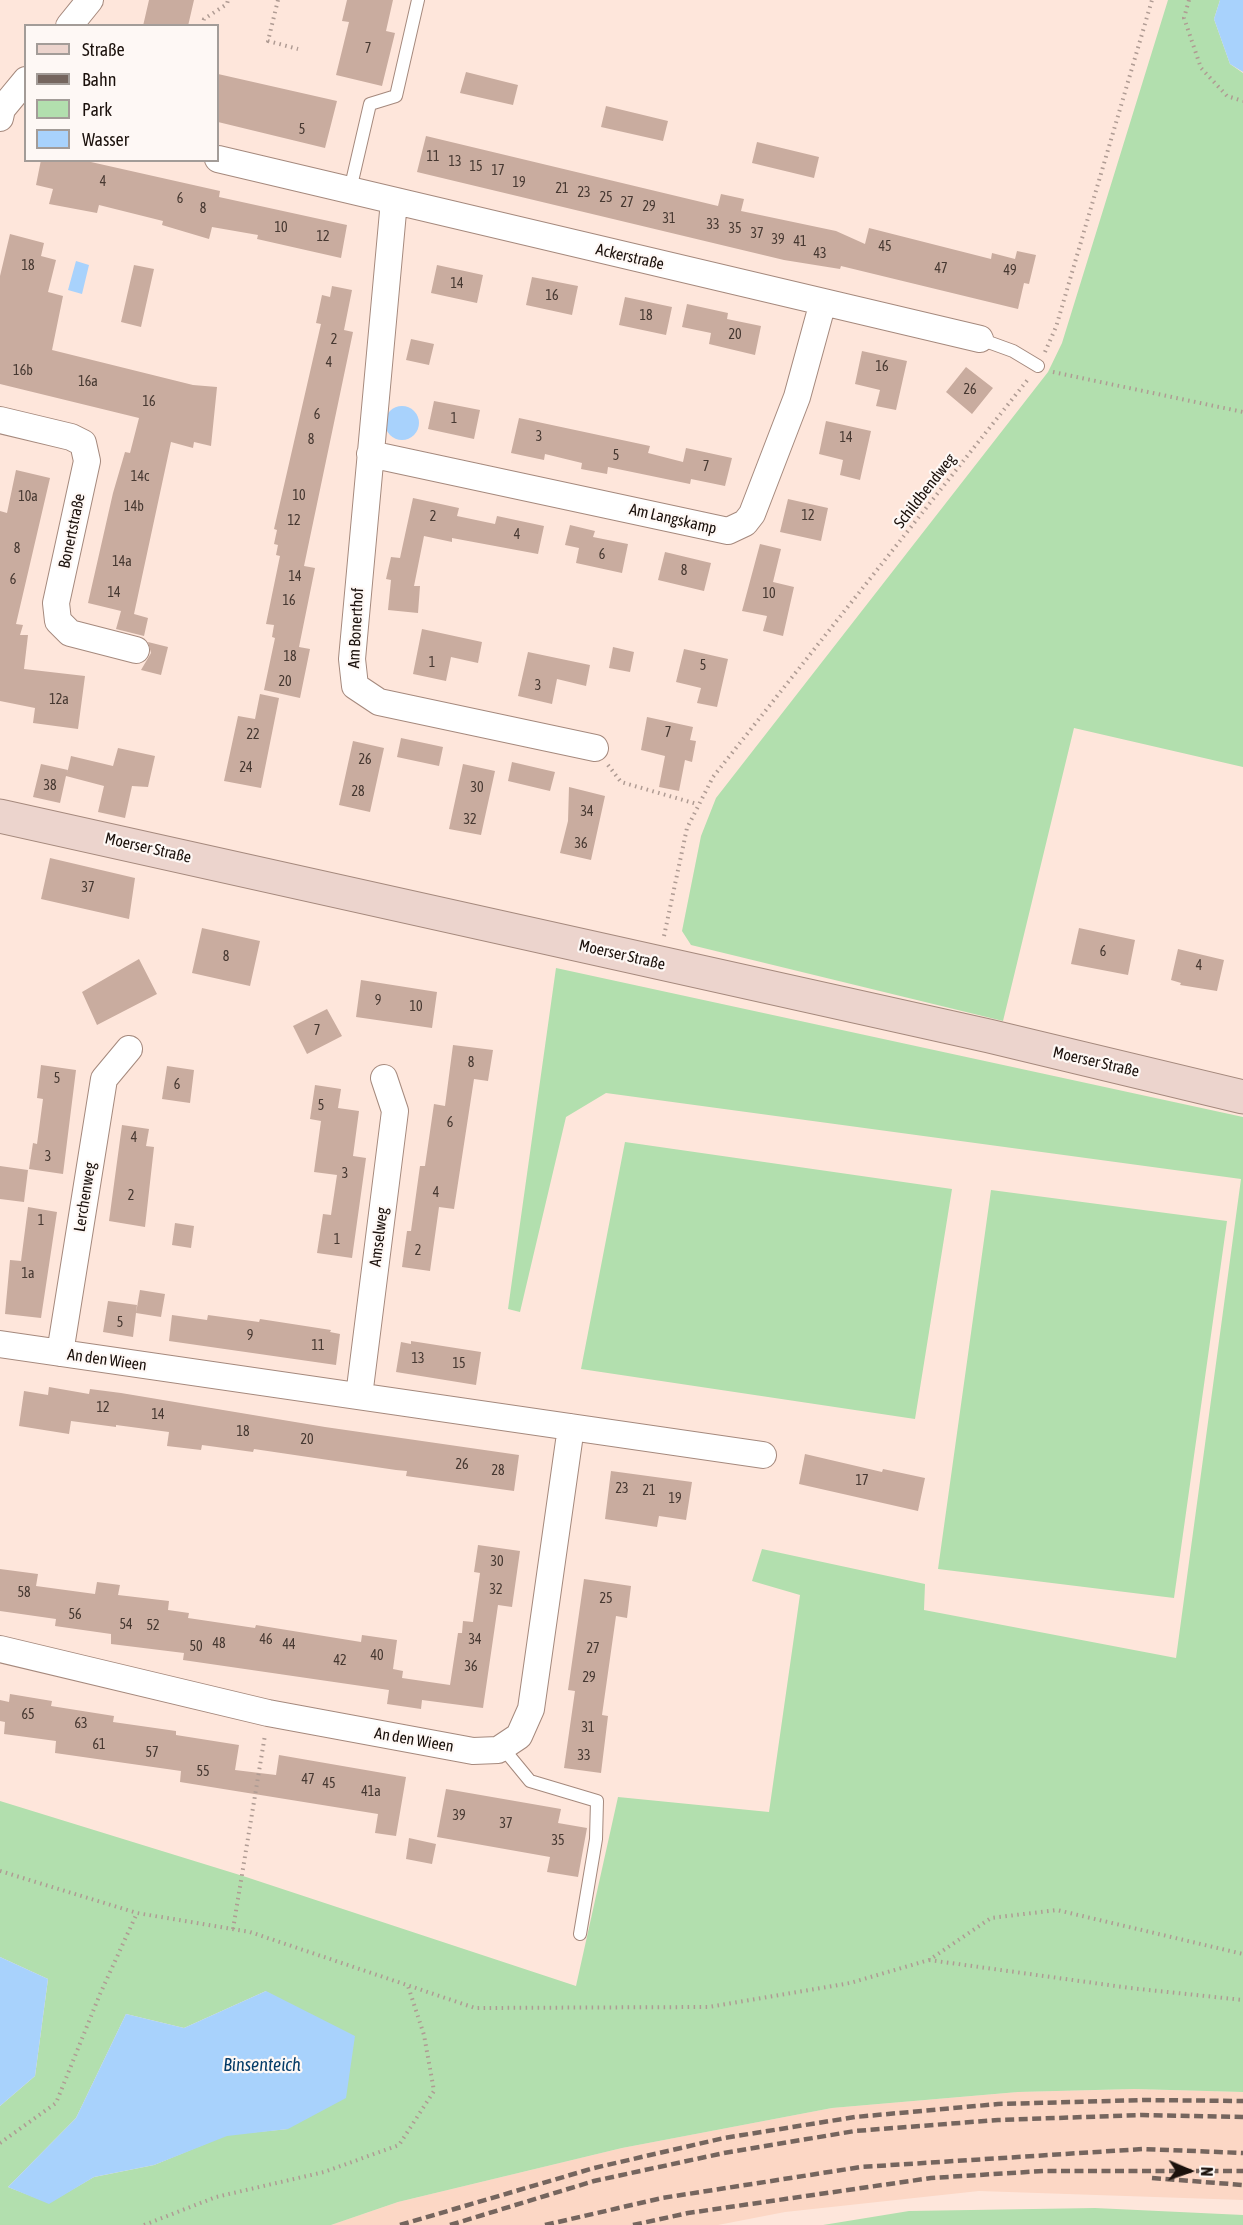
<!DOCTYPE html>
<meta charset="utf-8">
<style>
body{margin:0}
#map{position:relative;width:1243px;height:2225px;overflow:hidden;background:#fee6db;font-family:"Asap Condensed",sans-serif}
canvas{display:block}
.legend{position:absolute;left:24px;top:24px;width:195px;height:138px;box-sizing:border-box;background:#fef8f5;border:2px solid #a39c98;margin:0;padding:8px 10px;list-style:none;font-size:18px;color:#1b110c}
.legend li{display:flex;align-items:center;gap:12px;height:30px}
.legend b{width:30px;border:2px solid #a39c98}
.north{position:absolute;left:1159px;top:2141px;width:60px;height:60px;-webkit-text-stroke:4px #fef8f5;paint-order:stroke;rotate:92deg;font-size:16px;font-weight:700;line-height:24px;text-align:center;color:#1b110c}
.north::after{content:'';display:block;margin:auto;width:21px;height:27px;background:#1b110c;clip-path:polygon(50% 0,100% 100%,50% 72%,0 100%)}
</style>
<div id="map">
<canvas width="1243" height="2225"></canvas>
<ul class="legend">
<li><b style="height:8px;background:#ecd4cd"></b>Straße</li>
<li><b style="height:8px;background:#75655e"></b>Bahn</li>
<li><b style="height:16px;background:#b2dfae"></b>Park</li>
<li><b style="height:16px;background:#a8d2fc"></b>Wasser</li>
</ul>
<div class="north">N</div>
</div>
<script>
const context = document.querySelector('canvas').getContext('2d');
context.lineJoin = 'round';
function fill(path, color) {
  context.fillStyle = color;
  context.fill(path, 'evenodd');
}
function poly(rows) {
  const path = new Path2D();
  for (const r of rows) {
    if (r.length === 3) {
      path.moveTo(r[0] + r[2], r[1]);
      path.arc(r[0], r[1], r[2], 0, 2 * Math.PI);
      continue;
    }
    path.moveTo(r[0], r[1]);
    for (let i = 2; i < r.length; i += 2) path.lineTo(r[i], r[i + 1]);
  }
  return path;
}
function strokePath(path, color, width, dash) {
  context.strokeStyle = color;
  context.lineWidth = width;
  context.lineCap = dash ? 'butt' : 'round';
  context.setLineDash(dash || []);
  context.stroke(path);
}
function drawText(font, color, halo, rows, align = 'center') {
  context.font = font + ' "Asap Condensed",sans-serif';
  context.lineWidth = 4.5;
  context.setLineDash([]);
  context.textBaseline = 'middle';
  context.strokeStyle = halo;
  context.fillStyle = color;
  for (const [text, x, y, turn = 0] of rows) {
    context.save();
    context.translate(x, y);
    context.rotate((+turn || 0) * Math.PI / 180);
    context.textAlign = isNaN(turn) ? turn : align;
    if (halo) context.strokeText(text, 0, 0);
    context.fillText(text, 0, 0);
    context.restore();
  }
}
fill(poly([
 [1134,2089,1243,2092,1243,2200,979,2191,785,2212,718,2225,331,2225,398,2202,622,2148,832,2108,1018,2092]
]), '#fcd7c5');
fill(poly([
 [1168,0,1220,0,1214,19,1230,64,1243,73,1243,767,1074,728,1003,1021,691,945,682,931,701,836,716,798,1048,372,1062,343],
 [556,968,1243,1117,1243,2092,1134,2089,1018,2092,832,2108,622,2148,398,2202,331,2225,0,2225,0,2106,35,2076,48,1979,0,1957,0,1801,243,1876,576,1986,618,1797,769,1812,800,1595,752,1581,762,1549,925,1584,924,1610,1176,1658,1241,1179,606,1093,566,1117,520,1312,508,1309],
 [266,1991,288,2129,227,2135,154,2165,94,2177,49,2203,8,2187,76,2118,126,2014,184,2028],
 [625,1142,952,1189,915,1419,581,1369],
 [991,1190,1227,1221,1174,1598,938,1569],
 [1095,2208,1243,2215,1243,2225,823,2225,909,2211]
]), '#b2dfae');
fill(poly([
 [1220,0,1243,0,1243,72,1230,64,1214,19],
 [76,261,89,265,82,294,68,290],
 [402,423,17],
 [0,1957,48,1979,35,2076,0,2106],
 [266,1991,355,2036,346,2098,288,2129,227,2136,154,2165,94,2177,49,2204,8,2187,76,2118,126,2014,184,2028]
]), '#a8d2fc');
fill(poly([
 [149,0,194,0,188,26,143,26],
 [347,0,393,0,386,31,395,33,382,86,336,75,349,22,342,21],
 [466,72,518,85,513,105,460,93],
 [218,74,337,101,325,148,218,122],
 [606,106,668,121,663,141,601,127],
 [426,136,718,206,721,194,744,199,741,211,836,231,865,244,869,228,991,259,992,253,1015,259,1017,251,1036,255,1029,284,1024,283,1018,309,841,266,840,269,784,260,417,172],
 [757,142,819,157,814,178,752,163],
 [41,160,82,160,220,191,219,197,347,225,341,258,257,239,258,235,212,227,209,239,162,225,163,221,99,205,97,213,49,204,53,189,36,185],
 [10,234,44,243,41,256,56,260,48,292,63,296,52,350,193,385,217,387,211,446,194,442,193,448,171,442,134,614,148,618,144,636,116,629,121,611,88,603,113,493,125,452,130,453,139,418,0,384,0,276],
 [134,265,154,269,141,327,121,322],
 [437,265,483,275,477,303,431,293],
 [532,277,578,286,572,315,526,305],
 [332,286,352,290,344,330,353,332,304,566,315,568,299,647,310,649,300,698,264,690,275,638,272,637,274,625,266,624,280,556,276,555,278,545,274,544,277,530,274,529,321,324,316,323,322,295,330,297],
 [625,297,672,307,666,335,619,325],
 [687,304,728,313,727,319,761,326,755,355,709,344,711,333,682,327],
 [411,339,434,344,429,365,406,360],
 [862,351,907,361,896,410,876,406,880,390,855,384],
 [966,367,993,388,972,414,946,392],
 [434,401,480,410,474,439,428,429],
 [519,418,650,446,648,453,683,462,686,448,732,458,725,486,691,479,690,484,608,467,607,474,581,469,582,463,545,454,544,460,511,453],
 [826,421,871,431,860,480,840,475,843,460,819,454],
 [16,470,50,478,16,624,23,625,20,635,28,635,24,669,85,676,78,729,33,723,35,708,0,701,0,511,7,513],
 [413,498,459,508,457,516,495,524,497,516,544,526,538,554,452,538,452,542,424,536,414,586,420,586,418,613,388,610,391,580,386,579,391,557,400,558],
 [788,499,828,508,821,541,780,532],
 [570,525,595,531,593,537,628,544,622,573,576,563,579,548,565,545],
 [760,544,781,549,773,582,794,587,783,636,763,631,767,616,742,611],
 [665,552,711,563,704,591,658,580],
 [422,629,482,642,478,663,451,657,446,681,413,674],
 [148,642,168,647,161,675,141,670,151,653],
 [613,647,634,652,630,672,609,668],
 [684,649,728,659,717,707,697,703,701,688,676,682],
 [528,652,590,665,586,686,557,679,552,704,518,696],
 [260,694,279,698,261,788,224,781,238,716,255,719],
 [647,717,693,727,690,740,696,741,692,762,685,760,679,791,659,787,665,756,641,750],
 [401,738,443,747,439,766,397,757],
 [353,741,384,748,370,812,339,805],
 [118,748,155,756,148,787,132,786,125,818,98,812,104,786,66,776,60,803,33,797,41,764,68,770,67,774,71,756,113,766],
 [512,762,555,772,550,791,508,781],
 [463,764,495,771,481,835,449,829],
 [569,787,605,796,591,860,560,853,568,821],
 [50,858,135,878,129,919,41,899],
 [202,928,260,941,250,986,192,973],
 [1079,928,1135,940,1128,975,1071,964],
 [1178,949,1224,960,1217,991,1180,985,1181,983,1171,980],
 [139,959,157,994,97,1025,82,992],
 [361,980,437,992,432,1028,356,1017],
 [327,1009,342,1036,307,1054,293,1026],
 [453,1045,493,1050,488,1081,474,1079,454,1209,439,1207,430,1271,402,1267,407,1231,411,1231,420,1166,425,1166,434,1104,445,1106],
 [41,1065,76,1070,63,1174,29,1169,33,1143,37,1144,43,1099,37,1098],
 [167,1066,194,1070,190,1103,162,1099],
 [315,1085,341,1089,338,1108,359,1111,353,1156,366,1158,352,1258,317,1253,323,1214,331,1215,337,1175,314,1172,321,1121,310,1119],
 [122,1125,149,1129,146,1146,154,1147,145,1227,109,1221],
 [0,1166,28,1170,24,1202,0,1199],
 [28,1207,57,1212,41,1318,5,1314,10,1260,21,1261],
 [175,1223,194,1226,191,1248,172,1245],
 [140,1290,165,1294,161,1317,136,1313],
 [108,1301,137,1305,133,1337,103,1332],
 [172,1315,207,1320,208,1315,259,1322,260,1319,331,1330,330,1332,340,1334,336,1365,169,1341],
 [411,1341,481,1352,476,1385,396,1372,401,1342,411,1344],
 [49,1387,89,1394,90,1389,121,1393,325,1427,519,1455,514,1491,406,1476,407,1471,396,1470,254,1449,253,1452,202,1445,201,1450,167,1446,169,1432,116,1425,116,1427,71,1421,69,1434,19,1426,24,1391,48,1395],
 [805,1454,882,1472,883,1469,925,1478,918,1511,799,1484],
 [611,1471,692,1482,686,1520,659,1516,657,1527,605,1519],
 [478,1545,520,1551,512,1607,498,1605,483,1708,422,1700,421,1709,387,1704,389,1690,183,1660,184,1653,111,1644,111,1634,55,1626,56,1619,0,1611,0,1569,38,1574,36,1586,95,1594,97,1582,120,1585,118,1595,169,1601,168,1610,189,1613,188,1618,255,1628,256,1625,361,1642,362,1635,397,1640,393,1669,403,1671,402,1678,450,1685,458,1633,462,1633,463,1621,473,1622,480,1573,474,1572],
 [584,1579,631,1586,627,1618,616,1616,602,1715,608,1716,601,1773,564,1768,575,1691,568,1690],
 [10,1694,52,1701,51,1706,114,1716,113,1722,176,1731,176,1735,239,1745,235,1770,276,1775,279,1755,406,1777,396,1836,375,1833,378,1814,180,1782,181,1771,55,1753,56,1741,4,1734,5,1722,0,1721,0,1700,9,1702],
 [446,1789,561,1809,558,1823,587,1828,578,1877,547,1872,550,1857,437,1837],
 [409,1838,436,1844,432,1864,406,1859]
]), '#c9ac9f');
const lane = poly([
 [350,190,370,104,396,96,418,0],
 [980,339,1013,351,1038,366],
 [502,1747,530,1781,597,1801,596,1839,580,1934]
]);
const street = poly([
 [69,26,90,0],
 [0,118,2,109,26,80],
 [218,159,980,339],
 [394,201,352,659,355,686,379,702,595,748],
 [0,420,71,437,83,443,87,461,56,603,58,621,70,633,136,650],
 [370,454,728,531,745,523,752,514,797,397,823,302],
 [0,1344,763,1455],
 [60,1353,104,1079,129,1049],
 [359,1396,395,1111,384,1078],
 [0,1649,268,1713,473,1751,498,1750,519,1736,531,1709,571,1427]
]);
const secondary = poly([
 [0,816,989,1036,1243,1097]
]);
strokePath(lane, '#a5897d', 14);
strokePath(street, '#a5897d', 28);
strokePath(secondary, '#a5897d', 35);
strokePath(poly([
 [278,0,268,41,298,49],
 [1189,0,1184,18,1201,68,1227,96,1243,101],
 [202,26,204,19,227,4,228,0],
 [1045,352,1056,327,1152,0],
 [1053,372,1243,412],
 [608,765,621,782,697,804],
 [664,936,687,828,713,777,1029,378],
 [0,1871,137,1913,250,1932,475,2008,709,2007,850,1983,929,1960,991,1918,1057,1910,1243,1954],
 [233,1929,265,1735],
 [929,1960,1130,1988,1243,2000],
 [0,2143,56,2103,100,1994,137,1913],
 [144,2225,216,2197,324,2172,399,2145,434,2091,424,2035,408,1986]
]), '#af9b93', 4, [1.5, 4.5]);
strokePath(lane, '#fff', 12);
strokePath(street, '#fff', 26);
strokePath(secondary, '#ecd4cd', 33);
strokePath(poly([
 [1152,2178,1243,2185],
 [400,2225,594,2168,724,2138,855,2117,998,2104,1143,2100,1243,2101],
 [450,2225,594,2181,724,2153,855,2131,998,2120,1142,2115,1243,2117],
 [545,2225,662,2198,861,2167,1143,2149,1243,2153],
 [633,2225,688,2213,931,2178,1043,2171,1243,2171]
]), '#75655e', 4.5, [9, 4.5]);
drawText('14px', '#463831', null, [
 ["7",368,49],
 ["5",302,130],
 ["11",433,157],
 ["13",455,162],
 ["15",476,167],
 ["17",498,171],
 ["4",103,182],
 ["19",519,183],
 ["21",562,189],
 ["23",584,193],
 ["25",606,198],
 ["6",180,199],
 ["27",627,203],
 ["29",649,207],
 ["8",203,209],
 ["31",669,219],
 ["33",713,225],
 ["10",281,228],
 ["35",735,229],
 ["37",757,234],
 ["12",323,237],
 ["39",778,240],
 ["41",800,242],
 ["45",885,247],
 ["43",820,254],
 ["18",28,266],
 ["47",941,269],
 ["49",1010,271],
 ["14",457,284],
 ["16",552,296],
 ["18",646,316],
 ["20",735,335],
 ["2",334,340],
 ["4",329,363],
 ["16",882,367],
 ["16b",23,371],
 ["16a",88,382],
 ["26",970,390],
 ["16",149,402],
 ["6",317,415],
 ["1",454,419],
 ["3",539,437],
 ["14",846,438],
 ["8",311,440],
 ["5",616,456],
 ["7",706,467],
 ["14c",140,477],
 ["10",299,496],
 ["10a",28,497],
 ["14b",134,507],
 ["12",808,516],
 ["2",433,517],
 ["12",294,521],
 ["4",517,535],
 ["8",17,549],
 ["6",602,555],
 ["14a",122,562],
 ["8",684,571],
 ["14",295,577],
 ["6",13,580],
 ["14",114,593],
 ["10",769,594],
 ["16",289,601],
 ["18",290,657],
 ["1",432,663],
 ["5",703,666],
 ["20",285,682],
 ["3",538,686],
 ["12a",59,700],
 ["7",668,733],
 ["22",253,735],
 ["26",365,760],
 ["24",246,768],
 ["38",50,786],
 ["30",477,788],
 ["28",358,792],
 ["34",587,812],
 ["32",470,820],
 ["36",581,844],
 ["37",88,888],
 ["6",1103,952],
 ["8",226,957],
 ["4",1199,966],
 ["9",378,1001],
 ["10",416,1007],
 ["7",317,1031],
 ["8",471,1063],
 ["5",57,1079],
 ["6",177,1085],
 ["5",321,1106],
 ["6",450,1123],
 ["4",134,1138],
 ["3",48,1157],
 ["3",345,1174],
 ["4",436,1193],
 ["2",131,1196],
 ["1",41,1221],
 ["1",337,1240],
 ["2",418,1251],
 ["1a",28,1274],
 ["5",120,1323],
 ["9",250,1336],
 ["11",318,1346],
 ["13",418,1359],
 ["15",459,1364],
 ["12",103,1408],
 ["14",158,1415],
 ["18",243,1432],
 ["20",307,1440],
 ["26",462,1465],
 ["28",498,1471],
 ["17",862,1481],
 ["23",622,1489],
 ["21",649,1491],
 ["19",675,1499],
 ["30",497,1562],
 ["32",496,1590],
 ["58",24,1593],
 ["25",606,1599],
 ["56",75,1615],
 ["54",126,1625],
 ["52",153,1626],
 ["46",266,1640],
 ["34",475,1640],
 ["48",219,1644],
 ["44",289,1645],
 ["50",196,1647],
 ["27",593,1649],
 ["40",377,1656],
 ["42",340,1661],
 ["36",471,1667],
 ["29",589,1678],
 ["65",28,1715],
 ["63",81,1724],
 ["31",588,1728],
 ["61",99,1745],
 ["57",152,1753],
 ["33",584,1756],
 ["55",203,1772],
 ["47",308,1780],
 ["45",329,1784],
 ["41a",371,1792],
 ["39",459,1816],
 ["37",506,1824],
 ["35",558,1841]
]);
drawText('16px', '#1b110c', '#fef8f5', [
 ["Ackerstraße",630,257,13],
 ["Schildbendweg",925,491,-52],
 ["Am Langskamp",673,519,13],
 ["Bonertstraße",72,531,-78],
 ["Am Bonerthof",356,628,-87],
 ["Moerser Straße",148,848,13],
 ["Moerser Straße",622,955,13],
 ["Moerser Straße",1096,1062,13],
 ["Lerchenweg",85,1197,-81],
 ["Amselweg",379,1237,-83],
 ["An den Wieen",107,1360,8],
 ["An den Wieen",414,1740,10]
]);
drawText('italic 18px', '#053c68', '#fef8f5', [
 ["Binsenteich",262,2065]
]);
</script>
